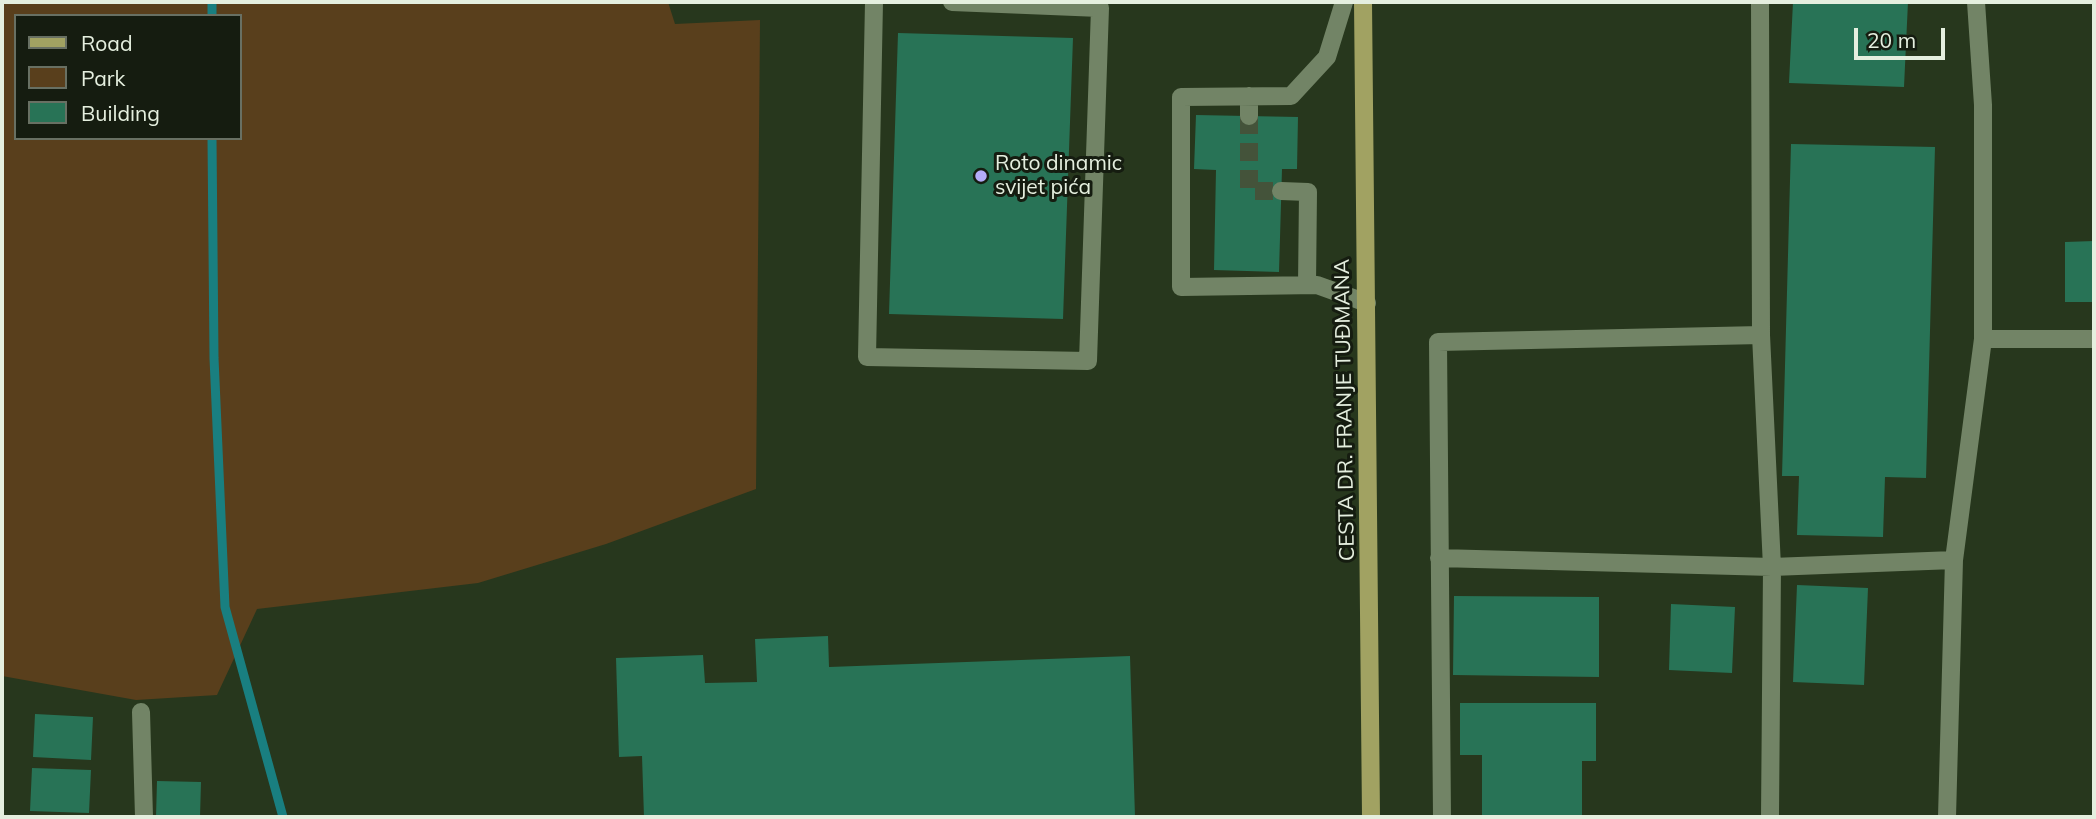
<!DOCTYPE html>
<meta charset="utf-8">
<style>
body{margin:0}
#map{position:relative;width:2096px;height:819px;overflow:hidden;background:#27371d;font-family:Mulish,sans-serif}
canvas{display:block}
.frame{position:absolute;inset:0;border:4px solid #e5efdf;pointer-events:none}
.legend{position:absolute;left:14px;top:14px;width:228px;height:126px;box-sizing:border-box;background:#151c10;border:2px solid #687063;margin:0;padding:9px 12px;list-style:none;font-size:21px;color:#e5efdf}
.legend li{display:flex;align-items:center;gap:14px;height:35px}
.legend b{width:35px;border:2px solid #687063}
.scale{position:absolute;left:1854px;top:28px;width:91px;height:32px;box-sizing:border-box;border:4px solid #e5efdf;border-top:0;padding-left:9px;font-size:21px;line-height:24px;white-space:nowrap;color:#e5efdf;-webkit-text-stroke:5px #151c10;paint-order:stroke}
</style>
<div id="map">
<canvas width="2096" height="819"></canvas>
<div class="frame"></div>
<ul class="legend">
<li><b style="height:9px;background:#a1a262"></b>Road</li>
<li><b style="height:19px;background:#593f1c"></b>Park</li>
<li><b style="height:19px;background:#287356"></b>Building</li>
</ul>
<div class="scale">20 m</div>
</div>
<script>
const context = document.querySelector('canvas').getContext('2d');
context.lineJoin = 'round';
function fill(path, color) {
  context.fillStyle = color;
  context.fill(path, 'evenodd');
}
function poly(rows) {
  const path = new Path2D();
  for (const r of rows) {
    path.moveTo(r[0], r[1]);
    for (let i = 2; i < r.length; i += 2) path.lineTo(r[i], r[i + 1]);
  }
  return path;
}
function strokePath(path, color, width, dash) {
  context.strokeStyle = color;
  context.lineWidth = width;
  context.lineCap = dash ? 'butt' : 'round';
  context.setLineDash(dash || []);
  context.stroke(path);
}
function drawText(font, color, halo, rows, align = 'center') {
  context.font = font + ' Mulish,sans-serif';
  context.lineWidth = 6;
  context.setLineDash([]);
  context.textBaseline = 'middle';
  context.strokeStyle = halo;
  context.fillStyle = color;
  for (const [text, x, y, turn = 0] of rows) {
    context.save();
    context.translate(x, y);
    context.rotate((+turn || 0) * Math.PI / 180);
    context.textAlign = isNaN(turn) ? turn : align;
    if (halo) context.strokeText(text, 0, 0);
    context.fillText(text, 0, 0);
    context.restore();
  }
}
fill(poly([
 [2,2,668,2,675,24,760,20,756,489,606,544,478,583,257,609,217,695,136,700,2,676],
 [16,16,240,16,240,138,16,138]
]), '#593f1c');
strokePath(poly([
 [212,2,212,16],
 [212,138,214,358,225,607,283,817]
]), '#197f80', 9);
fill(poly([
 [1793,2,1908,2,1904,87,1789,83],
 [898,33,1073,38,1063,319,889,314],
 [1196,115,1298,117,1297,169,1282,169,1279,272,1214,270,1216,170,1194,169],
 [1791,144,1935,147,1926,478,1885,477,1883,537,1797,535,1799,476,1782,476],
 [2094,241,2094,302,2065,302,2065,242],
 [1797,585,1868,588,1864,685,1793,682],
 [1454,596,1599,597,1599,677,1453,675],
 [1671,604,1735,607,1732,673,1669,670],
 [828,636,829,667,1130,656,1135,817,644,817,642,756,619,757,616,658,703,655,705,683,757,682,755,639],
 [1460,703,1596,703,1596,761,1582,761,1582,815,1482,815,1482,755,1460,755],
 [35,714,93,717,91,760,33,757],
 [32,768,91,770,89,813,30,811],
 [157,781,201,782,200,817,156,817]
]), '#287356');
strokePath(poly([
 [1249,116,1249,191,1281,191]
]), '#44533a', 18, [18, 9]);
strokePath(poly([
 [874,2,867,357,1088,361,1100,8,952,2],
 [1344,2,1327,57,1291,96,1181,97,1181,287,1317,285,1367,303],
 [1760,2,1761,335,1772,567,1770,817],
 [1249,96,1249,116],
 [1281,191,1308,192,1307,285],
 [1983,339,2094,339],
 [1439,558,1772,567,1954,560,1947,817],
 [1954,560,1983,339,1983,105,1976,2],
 [141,712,144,817],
 [1442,817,1438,342,1761,335]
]), '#728466', 18);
strokePath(poly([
 [1363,2,1371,817]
]), '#a1a262', 18);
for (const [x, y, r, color] of [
 [981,176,7,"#b4acf9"]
]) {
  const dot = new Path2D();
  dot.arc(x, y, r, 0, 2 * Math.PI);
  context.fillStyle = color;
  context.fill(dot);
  strokePath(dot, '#151c10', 2.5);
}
drawText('21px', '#e5efdf', '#151c10', [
 ["Roto dinamic",995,164],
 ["svijet pića",995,188]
], 'left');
drawText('21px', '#e5efdf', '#151c10', [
 ["CESTA DR. FRANJE TUĐMANA",1345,410,-91]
]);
</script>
